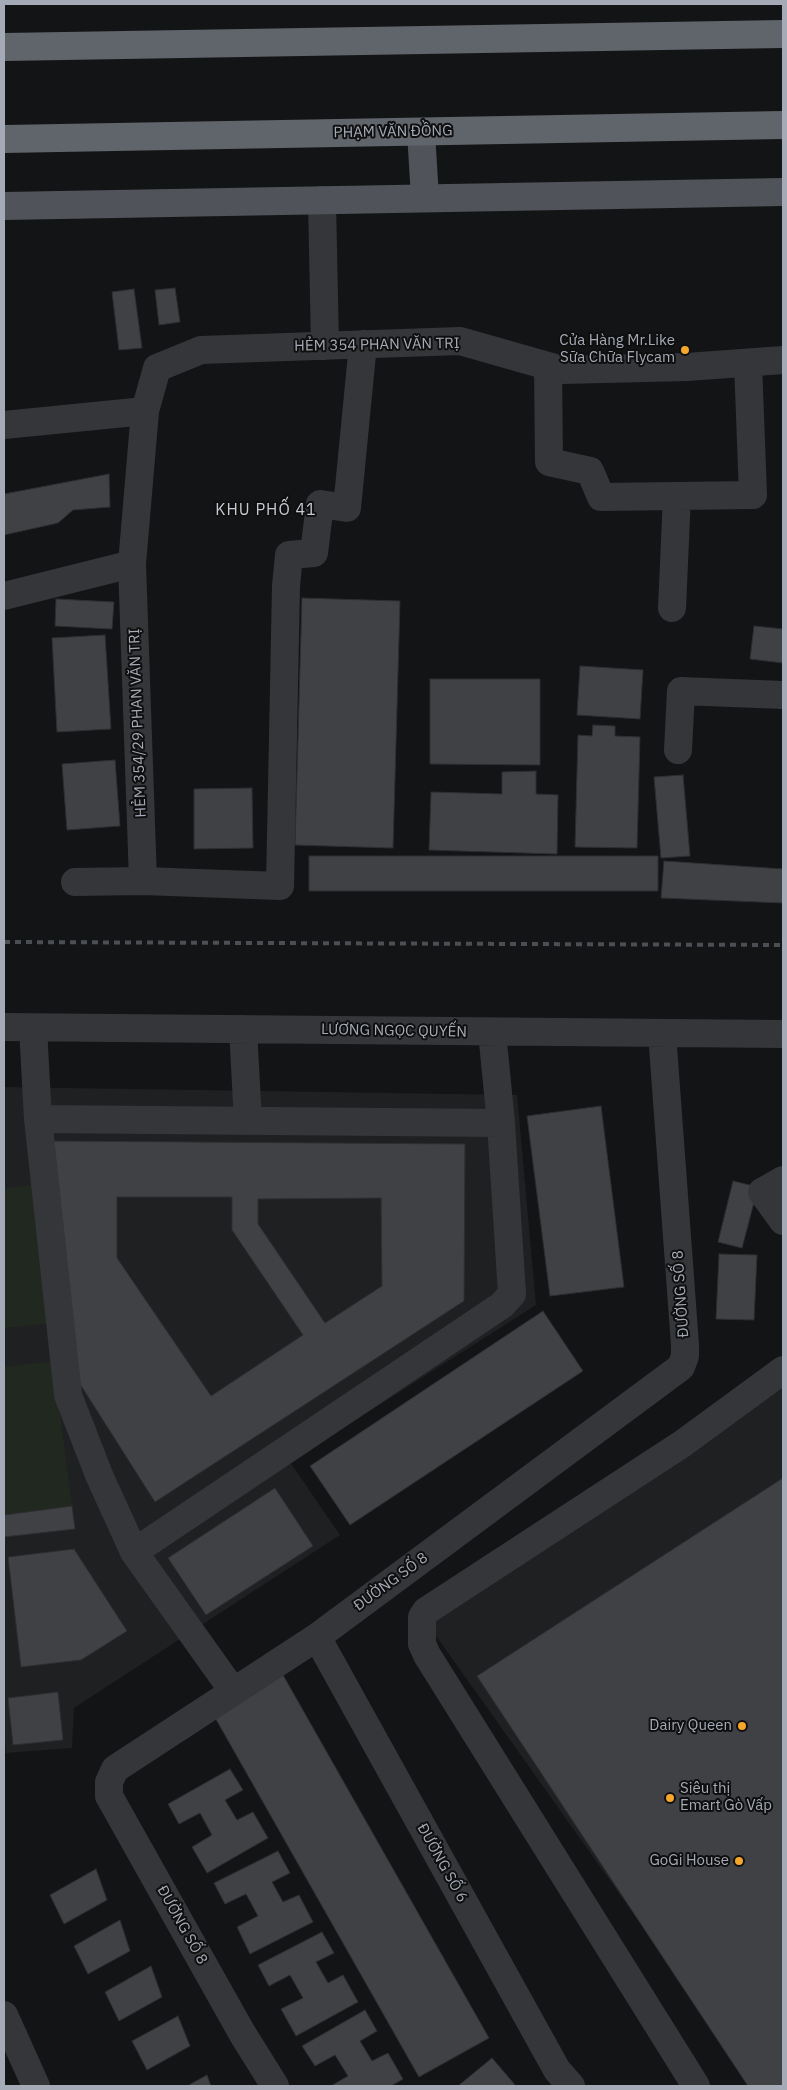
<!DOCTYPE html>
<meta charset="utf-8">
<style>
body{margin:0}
#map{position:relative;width:787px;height:2090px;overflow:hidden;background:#131415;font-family:"IBM Plex Sans",sans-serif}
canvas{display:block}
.frame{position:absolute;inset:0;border:5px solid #a5abb6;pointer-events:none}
</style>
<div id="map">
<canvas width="787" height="2090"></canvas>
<div class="frame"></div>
</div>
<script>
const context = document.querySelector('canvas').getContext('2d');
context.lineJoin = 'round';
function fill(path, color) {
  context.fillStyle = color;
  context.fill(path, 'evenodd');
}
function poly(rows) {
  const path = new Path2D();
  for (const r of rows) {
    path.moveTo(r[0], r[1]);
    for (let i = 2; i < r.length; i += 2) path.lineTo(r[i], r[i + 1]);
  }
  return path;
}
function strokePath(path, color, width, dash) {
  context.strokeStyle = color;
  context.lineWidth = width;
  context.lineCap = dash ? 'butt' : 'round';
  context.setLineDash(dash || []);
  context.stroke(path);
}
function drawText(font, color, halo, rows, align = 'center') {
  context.font = font + ' "IBM Plex Sans",sans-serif';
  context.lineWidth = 4;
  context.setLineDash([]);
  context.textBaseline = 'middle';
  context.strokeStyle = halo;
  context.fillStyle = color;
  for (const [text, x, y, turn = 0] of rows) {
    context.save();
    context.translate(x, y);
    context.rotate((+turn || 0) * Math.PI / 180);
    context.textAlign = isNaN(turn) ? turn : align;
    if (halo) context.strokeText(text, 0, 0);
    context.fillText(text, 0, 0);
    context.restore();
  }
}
fill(poly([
 [4,1087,517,1095,536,1305,290,1462,340,1535,74,1708,72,1748,6,1753,4,1732],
 [783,1387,783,2086,748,2086,638,1920,424,1619]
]), '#1f2022');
fill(poly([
 [37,1185,52,1323,4,1328,4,1188],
 [53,1361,72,1506,4,1515,4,1367]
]), '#202820');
const building = poly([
 [175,288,180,322,159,325,155,290,175,288],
 [134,289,142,348,119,350,112,292,134,289],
 [109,474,110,507,73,510,58,523,4,535,4,494,109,474],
 [302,598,400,601,393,848,295,845,302,598],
 [56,599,114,602,112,629,55,626,56,599],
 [754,626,783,629,783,663,750,659,754,626],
 [105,635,111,729,57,732,52,638,105,635],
 [580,666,643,670,640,719,577,715,580,666],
 [430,679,540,679,540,765,430,764,430,679],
 [593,725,615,726,615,736,640,737,637,848,575,847,578,735,592,736,593,725],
 [115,760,120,826,67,830,62,764,115,760],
 [536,771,536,794,558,795,557,854,429,850,431,792,502,794,502,772,536,771],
 [683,775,690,856,661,858,654,777,683,775],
 [252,788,253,848,194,849,194,789,252,788],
 [309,856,658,856,658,891,309,891,309,856],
 [664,861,783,869,783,903,661,898,664,861],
 [601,1106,624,1287,550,1296,527,1116,601,1106],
 [49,1141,465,1144,464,1301,155,1502,75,1376,49,1141],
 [117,1197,232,1197,232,1230,303,1335,211,1396,117,1258,117,1197],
 [381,1198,382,1286,325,1323,258,1224,258,1199,381,1198],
 [733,1181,758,1187,742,1248,718,1242,733,1181],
 [719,1254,757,1255,754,1320,716,1319,719,1254],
 [543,1311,583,1371,350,1525,310,1466,543,1311],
 [783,1478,783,2086,748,2086,477,1676,783,1478],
 [275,1488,313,1546,206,1615,168,1558,275,1488],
 [72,1506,75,1529,4,1537,4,1515,72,1506],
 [74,1549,127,1631,81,1660,21,1667,8,1557,74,1549],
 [283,1675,489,2038,419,2077,213,1714,283,1675],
 [58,1692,63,1740,13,1745,8,1698,58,1692],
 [230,1769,243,1790,225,1800,237,1820,253,1812,268,1838,207,1873,192,1847,212,1835,200,1813,179,1824,168,1804,230,1769],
 [278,1851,290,1873,272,1882,283,1902,299,1895,313,1922,250,1954,237,1927,258,1916,246,1894,225,1904,214,1883,278,1851],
 [96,1869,107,1900,64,1924,50,1895,96,1869],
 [120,1920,130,1951,88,1974,74,1946,120,1920],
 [322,1932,334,1953,316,1962,328,1983,343,1975,358,2002,296,2036,281,2009,303,1998,290,1975,269,1986,258,1965,322,1932],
 [151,1966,162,1997,119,2021,105,1992,151,1966],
 [365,2010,377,2031,360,2041,372,2061,388,2053,403,2079,391,2086,331,2086,348,2076,335,2055,315,2066,302,2046,365,2010],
 [178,2016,190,2046,147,2070,132,2041,178,2016],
 [492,2058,516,2086,458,2086,492,2058],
 [207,2075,211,2086,187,2086,207,2075]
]);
fill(building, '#3f4145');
strokePath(building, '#2d2e31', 1);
strokePath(poly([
 [322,200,325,346],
 [548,366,549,462,590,471,601,497,753,495,748,363],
 [4,425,145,411,157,368,201,350,460,341,562,370,687,367,783,360],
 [132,564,143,881],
 [4,596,132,564,145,411],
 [672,608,677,496],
 [678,750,681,691,783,695],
 [75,882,143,881,280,886,286,586,289,555,314,553,320,504,347,508,363,344],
 [4,1027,783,1034],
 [33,1028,38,1119,68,1395,99,1475,134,1552,233,1691],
 [243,1029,248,1121],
 [38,1119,501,1123],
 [783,1180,762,1192,783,1221],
 [134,1552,502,1305,512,1294,501,1123,492,1032],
 [317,1637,557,2070,571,2086],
 [4,2015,36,2086],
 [275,2086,242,2033,109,1796,109,1782,115,1769,317,1637,681,1367,685,1356,685,1345,662,1033],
 [696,2086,427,1655,422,1644,422,1617,426,1611,682,1444,783,1370]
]), '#34363a', 28);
strokePath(poly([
 [421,132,425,198],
 [4,206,783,192]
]), '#505359', 28);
strokePath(poly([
 [4,47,783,34],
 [4,139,783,125]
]), '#60646b', 28);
strokePath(poly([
 [4,942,783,945]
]), '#4b4e53', 4, [6, 5]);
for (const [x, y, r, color] of [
 [685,350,5,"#f5a72c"],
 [742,1726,5,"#f5a72c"],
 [670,1798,5,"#f5a72c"],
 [739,1861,5,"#f5a72c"]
]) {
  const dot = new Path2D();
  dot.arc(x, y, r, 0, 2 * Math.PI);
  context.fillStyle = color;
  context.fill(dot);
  strokePath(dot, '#0f0f10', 2);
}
drawText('15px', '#a5abb6', '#0f0f10', [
 ["PHẠM VĂN ĐỒNG",393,132,-1],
 ["HẺM 354 PHAN VĂN TRỊ",377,345,-1],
 ["HẺM 354/29 PHAN VĂN TRỊ",138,723,-92],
 ["LƯƠNG NGỌC QUYẾN",394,1031,1],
 ["ĐƯỜNG SỐ 8",681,1294,-94],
 ["ĐƯỜNG SỐ 8",391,1582,-36],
 ["ĐƯỜNG SỐ 6",442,1863,61],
 ["ĐƯỜNG SỐ 8",182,1925,61]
]);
drawText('15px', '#a5abb6', '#0f0f10', [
 ["Cửa Hàng Mr.Like",675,341],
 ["Sữa Chữa Flycam",675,358],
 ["Dairy Queen",732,1726],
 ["Siêu thị",680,1789,"left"],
 ["Emart Gò Vấp",680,1806,"left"],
 ["GoGi House",729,1861]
], 'right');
context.letterSpacing = '1px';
drawText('16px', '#c6cad2', '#0f0f10', [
 ["KHU PHỐ 41",266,510]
]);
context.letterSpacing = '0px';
</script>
